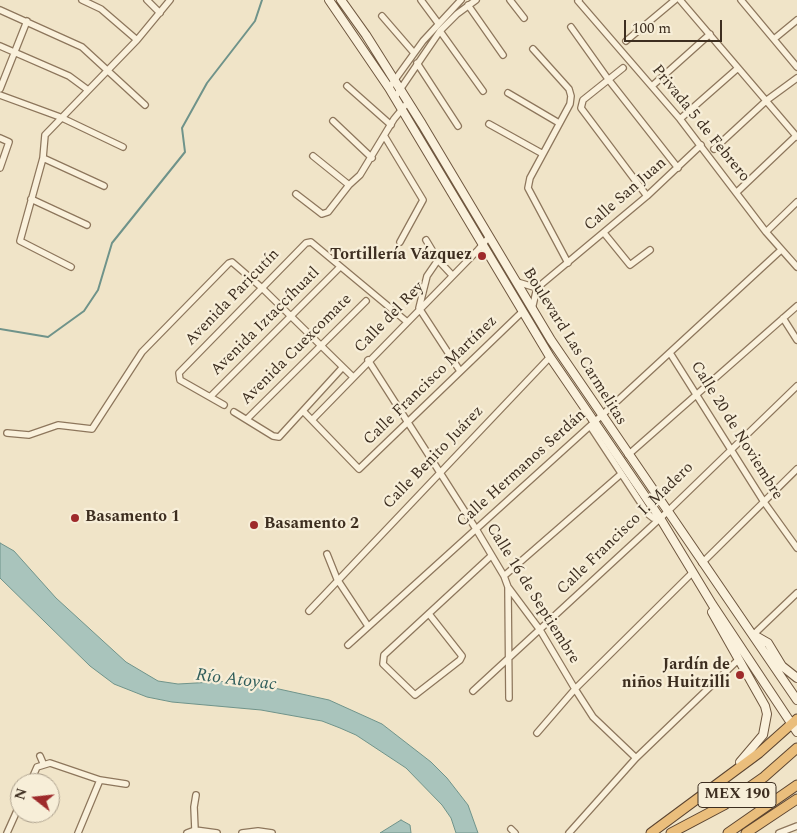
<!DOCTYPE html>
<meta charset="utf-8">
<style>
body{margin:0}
#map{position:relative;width:797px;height:833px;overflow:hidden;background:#f0e4c8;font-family:Spectral,serif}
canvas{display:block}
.north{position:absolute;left:10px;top:773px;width:50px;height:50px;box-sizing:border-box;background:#f7eed8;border:1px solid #ada18e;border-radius:50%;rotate:286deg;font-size:14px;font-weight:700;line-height:20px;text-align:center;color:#3d2e20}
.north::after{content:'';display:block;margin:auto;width:18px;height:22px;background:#9e2a2b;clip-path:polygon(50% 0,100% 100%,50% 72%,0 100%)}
.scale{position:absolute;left:624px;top:20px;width:98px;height:22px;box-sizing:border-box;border:2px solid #3d2e20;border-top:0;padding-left:6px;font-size:15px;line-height:18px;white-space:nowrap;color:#3d2e20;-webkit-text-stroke:4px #f7eed8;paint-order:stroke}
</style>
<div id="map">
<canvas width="797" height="833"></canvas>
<div class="north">N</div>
<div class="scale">100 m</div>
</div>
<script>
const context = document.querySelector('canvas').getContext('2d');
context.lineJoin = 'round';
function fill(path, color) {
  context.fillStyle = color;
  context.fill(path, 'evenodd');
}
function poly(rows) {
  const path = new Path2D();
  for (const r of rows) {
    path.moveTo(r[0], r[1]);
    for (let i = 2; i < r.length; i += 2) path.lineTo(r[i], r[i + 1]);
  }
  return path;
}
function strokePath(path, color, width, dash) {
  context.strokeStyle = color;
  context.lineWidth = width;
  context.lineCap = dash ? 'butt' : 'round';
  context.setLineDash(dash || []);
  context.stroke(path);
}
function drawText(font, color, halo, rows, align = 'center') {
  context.font = font + ' Spectral,serif';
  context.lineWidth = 4.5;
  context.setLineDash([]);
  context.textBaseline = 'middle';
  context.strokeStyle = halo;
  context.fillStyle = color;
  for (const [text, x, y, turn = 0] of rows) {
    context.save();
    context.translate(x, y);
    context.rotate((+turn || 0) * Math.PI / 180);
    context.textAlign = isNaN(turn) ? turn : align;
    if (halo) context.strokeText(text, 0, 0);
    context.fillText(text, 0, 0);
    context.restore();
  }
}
const water = poly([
 [0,543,14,551,56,598,126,662,158,681,178,684,232,681,256,684,329,700,382,724,431,762,447,778,468,805,478,833,456,833,451,818,442,805,406,768,356,735,340,728,322,721,261,710,172,702,147,697,114,684,90,666,0,578,0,543],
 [401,820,410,825,411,833,380,833,401,820]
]);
fill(water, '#a9c4bc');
strokePath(water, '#6f938a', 1);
strokePath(poly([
 [0,329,48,337,84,311,98,290,112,243,185,152,182,128,207,83,255,21,262,0]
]), '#6f938a', 2);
const minor = poly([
 [82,0,101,9,137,40],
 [147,0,160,13],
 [421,0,438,23],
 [510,0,524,18],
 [579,0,578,1,680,119,766,232,797,267],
 [680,0,797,137],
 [741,0,797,67],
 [468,5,503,55],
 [0,10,82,47,145,105],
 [382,16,414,53],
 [571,27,608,79,678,168],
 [440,31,483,91],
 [774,39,797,20],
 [626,41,675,0],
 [0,46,69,76,88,90],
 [417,63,458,126],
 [623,68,583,100,581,108,647,196],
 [347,86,391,125],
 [652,86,710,34],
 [389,88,423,41,461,0],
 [0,89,27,21],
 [508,93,559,123],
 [0,95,60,117,123,147],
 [395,97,440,31,457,14,476,0],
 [680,119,738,68],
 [333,121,372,158],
 [489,124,543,154,570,104,571,96,569,89,533,49],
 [385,137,423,200,400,242],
 [0,138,9,142,0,168],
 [714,149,767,100,797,78],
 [543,154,530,178,528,188,568,263],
 [313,156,349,185],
 [43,158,104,186],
 [737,192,796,136],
 [296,194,322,214,328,212,349,185,360,175,394,119,408,102],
 [31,199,87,225],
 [766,232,797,202],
 [604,233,630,265,650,250],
 [426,240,438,260,452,275],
 [438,260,427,276,419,308,460,371],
 [71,267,20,241,43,158,45,135,137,40,170,0],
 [517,282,537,288,532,309],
 [537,288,647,196,701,145],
 [783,318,797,340],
 [670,353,764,502,797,548],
 [368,360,476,529,504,576,508,587,540,630,575,689,593,717,636,758],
 [211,396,340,267],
 [224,405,180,380,179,373,306,243,311,242,406,321],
 [234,412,273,436,279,437,342,368],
 [304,412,359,469,522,312],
 [247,419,366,301],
 [312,420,477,251,489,237],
 [594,423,592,429,648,514,653,518,660,518],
 [7,433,29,435,58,425,92,429,142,352,229,263,232,262,262,288,352,376],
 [628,455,797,306],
 [327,554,337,579,368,626],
 [702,563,797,469],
 [504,576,621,474],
 [508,588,509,698],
 [309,611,550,357],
 [429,614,462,656,460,660,415,695,383,664,384,655,491,556],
 [753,635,797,593],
 [348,645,601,416,781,250],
 [473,691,667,512,797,386],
 [537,733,575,689,692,573],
 [40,756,43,763],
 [30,783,37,767,50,763,100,780,126,784],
 [511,829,515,833],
 [195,830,194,807,196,795],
 [7,833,20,804],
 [78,833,100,780],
 [187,833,195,830,217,833],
 [242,833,258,831,272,833],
 [569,833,636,758,739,659],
 [779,833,797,826]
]);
const secondary = poly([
 [329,0,389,88,550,357,660,518,712,604,797,732],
 [341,0,366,35,422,124,551,340,797,700],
 [712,612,765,706,767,714,763,735,740,762],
 [754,635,768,643,782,666,797,678]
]);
const trunk = poly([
 [651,833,759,753,797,719],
 [671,833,724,805,764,777,797,748],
 [728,833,797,785],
 [746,833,797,799]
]);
strokePath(minor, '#8d765c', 8);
strokePath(secondary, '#6f573f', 10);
strokePath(trunk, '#5b4430', 11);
strokePath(minor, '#faf1dc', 5.5);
strokePath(secondary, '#faf1dc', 8);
strokePath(trunk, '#eabe7c', 9);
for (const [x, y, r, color] of [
 [482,256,5,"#9e2a2b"],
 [75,518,5,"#9e2a2b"],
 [254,525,5,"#9e2a2b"],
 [740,675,5,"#9e2a2b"]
]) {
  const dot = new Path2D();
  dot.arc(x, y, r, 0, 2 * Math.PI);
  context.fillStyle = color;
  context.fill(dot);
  strokePath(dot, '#f7eed8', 2);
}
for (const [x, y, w] of [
 [737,795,78]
]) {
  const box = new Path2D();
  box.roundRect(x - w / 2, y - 12.5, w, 25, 4);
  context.fillStyle = '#f7eed8';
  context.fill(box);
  strokePath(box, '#3d2e20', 1);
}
drawText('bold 15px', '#3d2e20', null, [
 ["MEX 190",737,795]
]);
drawText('16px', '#3d2e20', '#f7eed8', [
 ["Privada 5 de Febrero",700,124,51],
 ["Calle San Juan",626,195,-41],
 ["Avenida Paricutín",233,298,-46],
 ["Calle del Rey",390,318,-46],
 ["Avenida Iztaccíhuatl",266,322,-45],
 ["Boulevard Las Carmelitas",574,347,58],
 ["Avenida Cuexcomate",297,350,-45],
 ["Calle Francisco Martínez",431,381,-44],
 ["Calle 20 de Noviembre",736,431,58],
 ["Calle Benito Juárez",434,458,-46],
 ["Calle Hermanos Serdán",522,469,-42],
 ["Calle Francisco I. Madero",626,529,-44],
 ["Calle 16 de Septiembre",532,594,58]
]);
drawText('bold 16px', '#3d2e20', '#f7eed8', [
 ["Tortillería Vázquez",472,256],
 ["Basamento 1",85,518,"left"],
 ["Basamento 2",264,525,"left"],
 ["Jardín de",730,666],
 ["niños Huitzilli",730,684]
], 'right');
drawText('italic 18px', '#2f5d5a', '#f7eed8', [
 ["Río Atoyac",236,681,7]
]);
</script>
